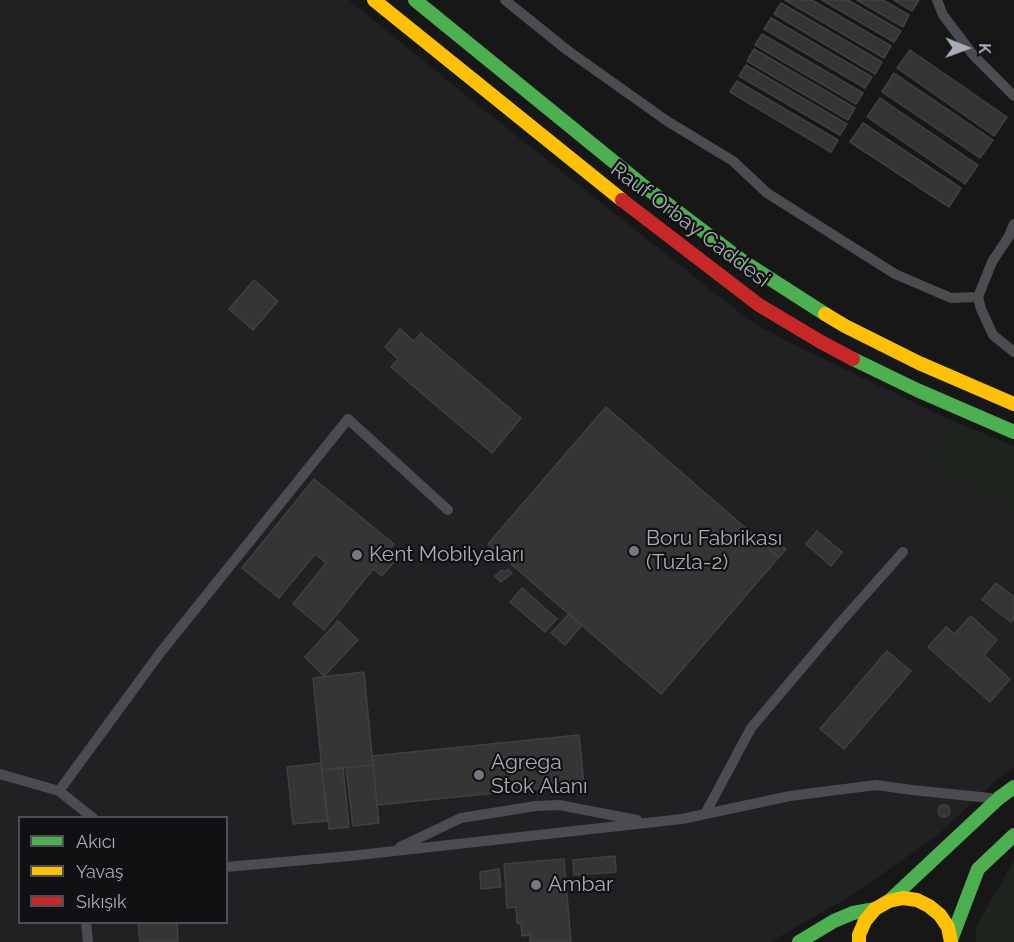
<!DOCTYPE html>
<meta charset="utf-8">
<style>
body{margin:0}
#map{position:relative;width:1014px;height:942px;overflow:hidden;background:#171717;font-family:Raleway,sans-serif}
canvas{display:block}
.legend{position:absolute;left:18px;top:816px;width:210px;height:108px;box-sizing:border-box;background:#111113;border:2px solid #4d4f55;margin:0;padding:8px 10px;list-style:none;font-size:18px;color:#a8adb8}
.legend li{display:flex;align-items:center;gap:12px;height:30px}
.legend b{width:30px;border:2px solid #4d4f55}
.north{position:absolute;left:936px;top:18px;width:60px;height:60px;-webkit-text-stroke:4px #111113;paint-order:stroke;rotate:91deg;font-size:16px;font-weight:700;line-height:24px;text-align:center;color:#a8adb8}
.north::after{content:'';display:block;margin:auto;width:21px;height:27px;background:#a8adb8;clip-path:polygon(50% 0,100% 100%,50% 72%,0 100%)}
</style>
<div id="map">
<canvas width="1014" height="942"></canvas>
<ul class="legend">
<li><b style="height:8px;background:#4caf50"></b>Akıcı</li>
<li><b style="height:8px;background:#ffc107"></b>Yavaş</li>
<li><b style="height:8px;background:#c62828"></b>Sıkışık</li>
</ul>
<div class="north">K</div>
</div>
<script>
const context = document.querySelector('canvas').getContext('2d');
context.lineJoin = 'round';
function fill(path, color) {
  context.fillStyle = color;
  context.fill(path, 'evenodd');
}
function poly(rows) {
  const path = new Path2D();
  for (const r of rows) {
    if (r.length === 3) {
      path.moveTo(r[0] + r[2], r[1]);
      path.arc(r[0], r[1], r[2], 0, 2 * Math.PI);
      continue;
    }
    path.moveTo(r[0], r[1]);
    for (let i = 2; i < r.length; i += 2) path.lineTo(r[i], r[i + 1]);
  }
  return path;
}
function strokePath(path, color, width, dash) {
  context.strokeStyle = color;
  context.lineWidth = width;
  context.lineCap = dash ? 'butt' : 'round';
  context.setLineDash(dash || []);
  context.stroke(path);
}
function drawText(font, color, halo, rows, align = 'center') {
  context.font = font + ' Raleway,sans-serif';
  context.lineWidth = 4.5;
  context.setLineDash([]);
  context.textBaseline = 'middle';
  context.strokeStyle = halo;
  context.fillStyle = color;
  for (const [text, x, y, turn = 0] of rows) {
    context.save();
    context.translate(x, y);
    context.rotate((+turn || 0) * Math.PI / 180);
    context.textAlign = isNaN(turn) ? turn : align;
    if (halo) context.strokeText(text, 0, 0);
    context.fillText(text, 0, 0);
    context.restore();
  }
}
fill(poly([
 [0,0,349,0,474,102,749,320,785,340,948,419,1014,446,1014,767,992,784,938,835,849,897,770,942,0,942],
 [20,818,226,818,226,922,20,922]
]), '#212123');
fill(poly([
 [948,419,1014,446,1014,511,1010,506,935,471,933,452],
 [1014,860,1014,942,976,942,976,927]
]), '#1d241e');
const building = poly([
 [785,0,812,0,891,46,884,58,785,0],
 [822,0,848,0,901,31,894,42,822,0],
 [857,0,883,0,909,15,903,27,857,0],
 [894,0,919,0,912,11,894,0],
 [781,3,882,62,875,74,774,14,781,3],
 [771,18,872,77,865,88,764,29,771,18],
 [762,34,863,93,856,104,755,45,762,34],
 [754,49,855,108,848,120,747,61,754,49],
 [910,50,1007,117,994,136,897,68,910,50],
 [746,65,847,124,840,135,739,76,746,65],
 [894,73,993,140,980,158,882,92,894,73],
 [737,81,838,140,831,152,730,92,737,81],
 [880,98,978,165,965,184,867,117,880,98],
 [863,123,961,188,949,207,850,142,863,123],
 [254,280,278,301,253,330,229,309,254,280],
 [400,329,414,341,421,333,521,418,492,453,391,367,398,359,385,347,400,329],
 [606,407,779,557,661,694,488,544,606,407],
 [314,479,394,544,390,549,399,556,382,576,373,569,324,630,293,604,326,563,315,554,279,598,242,568,314,479],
 [817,531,842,552,831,566,806,544,817,531],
 [767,533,786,549,779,557,760,541,767,533],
 [508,569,512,573,501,582,495,576,502,570,505,572,508,569],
 [996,583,1014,597,1014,618,1011,622,982,600,996,583],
 [522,588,557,619,545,632,510,602,522,588],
 [569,614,582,625,565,645,551,633,569,614],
 [971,616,997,640,984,655,1010,679,990,702,928,647,946,627,954,634,971,616],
 [338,621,358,640,324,676,305,657,338,621],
 [887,651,911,671,844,749,820,729,887,651],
 [364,672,373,765,322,770,313,678,364,672],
 [579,735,584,784,377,805,372,756,579,735],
 [321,763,327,821,293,824,287,767,321,763],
 [373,765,379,823,353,826,346,768,373,765],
 [343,767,349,827,329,829,322,770,343,767],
 [944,811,6],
 [615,856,616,872,574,875,573,860,615,856],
 [564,859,571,942,530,942,530,935,522,936,521,924,517,923,516,907,507,908,504,864,564,859],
 [499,869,501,887,481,889,480,872,499,869],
 [138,922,177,922,178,942,140,942,138,922]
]);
fill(building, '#353536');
strokePath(building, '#3f4043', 1.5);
strokePath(poly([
 [505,0,567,50,667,121,733,161,767,193,895,274,951,298,978,297,992,262,1009,236,1014,224],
 [937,0,943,15,974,56,1014,96],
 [978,297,981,309,993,335,1014,352],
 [0,774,59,791,93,818],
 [59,791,160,653,348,419,448,510],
 [705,814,751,728,839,624,903,552],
 [400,847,461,818,536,806,559,805,637,820],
 [226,867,350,856,682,819,790,796,876,785,912,790,990,798],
 [86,922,88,942]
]), '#4b4c50', 10);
strokePath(poly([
 [415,0,641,184,744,262,825,314],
 [853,359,917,390,1014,432],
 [889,901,999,798,1014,787],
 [951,940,978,869,1014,835],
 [799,942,834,921,853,913,875,909]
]), '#4caf50', 14);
strokePath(poly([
 [374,0,622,200],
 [825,314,845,326,919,363,1014,404],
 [859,942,859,935,865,921,875,909,889,901,903,898,917,900,929,906,940,915,948,927,951,942]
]), '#ffc107', 14);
strokePath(poly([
 [622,200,759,305,821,342,853,359]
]), '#c62828', 14);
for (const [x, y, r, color] of [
 [634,551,6,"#757880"],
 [357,555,6,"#757880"],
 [479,775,6,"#757880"],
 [536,885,6,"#757880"]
]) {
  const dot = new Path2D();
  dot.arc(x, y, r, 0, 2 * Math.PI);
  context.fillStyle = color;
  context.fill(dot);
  strokePath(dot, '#111113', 2);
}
drawText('21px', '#a8adb8', '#111113', [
 ["Rauf Orbay Caddesi",690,225,37]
]);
drawText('21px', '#a8adb8', '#111113', [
 ["Boru Fabrikası",646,539],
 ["(Tuzla-2)",646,563],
 ["Kent Mobilyaları",369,555],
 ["Agrega",491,763],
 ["Stok Alanı",491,787],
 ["Ambar",548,885]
], 'left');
</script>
